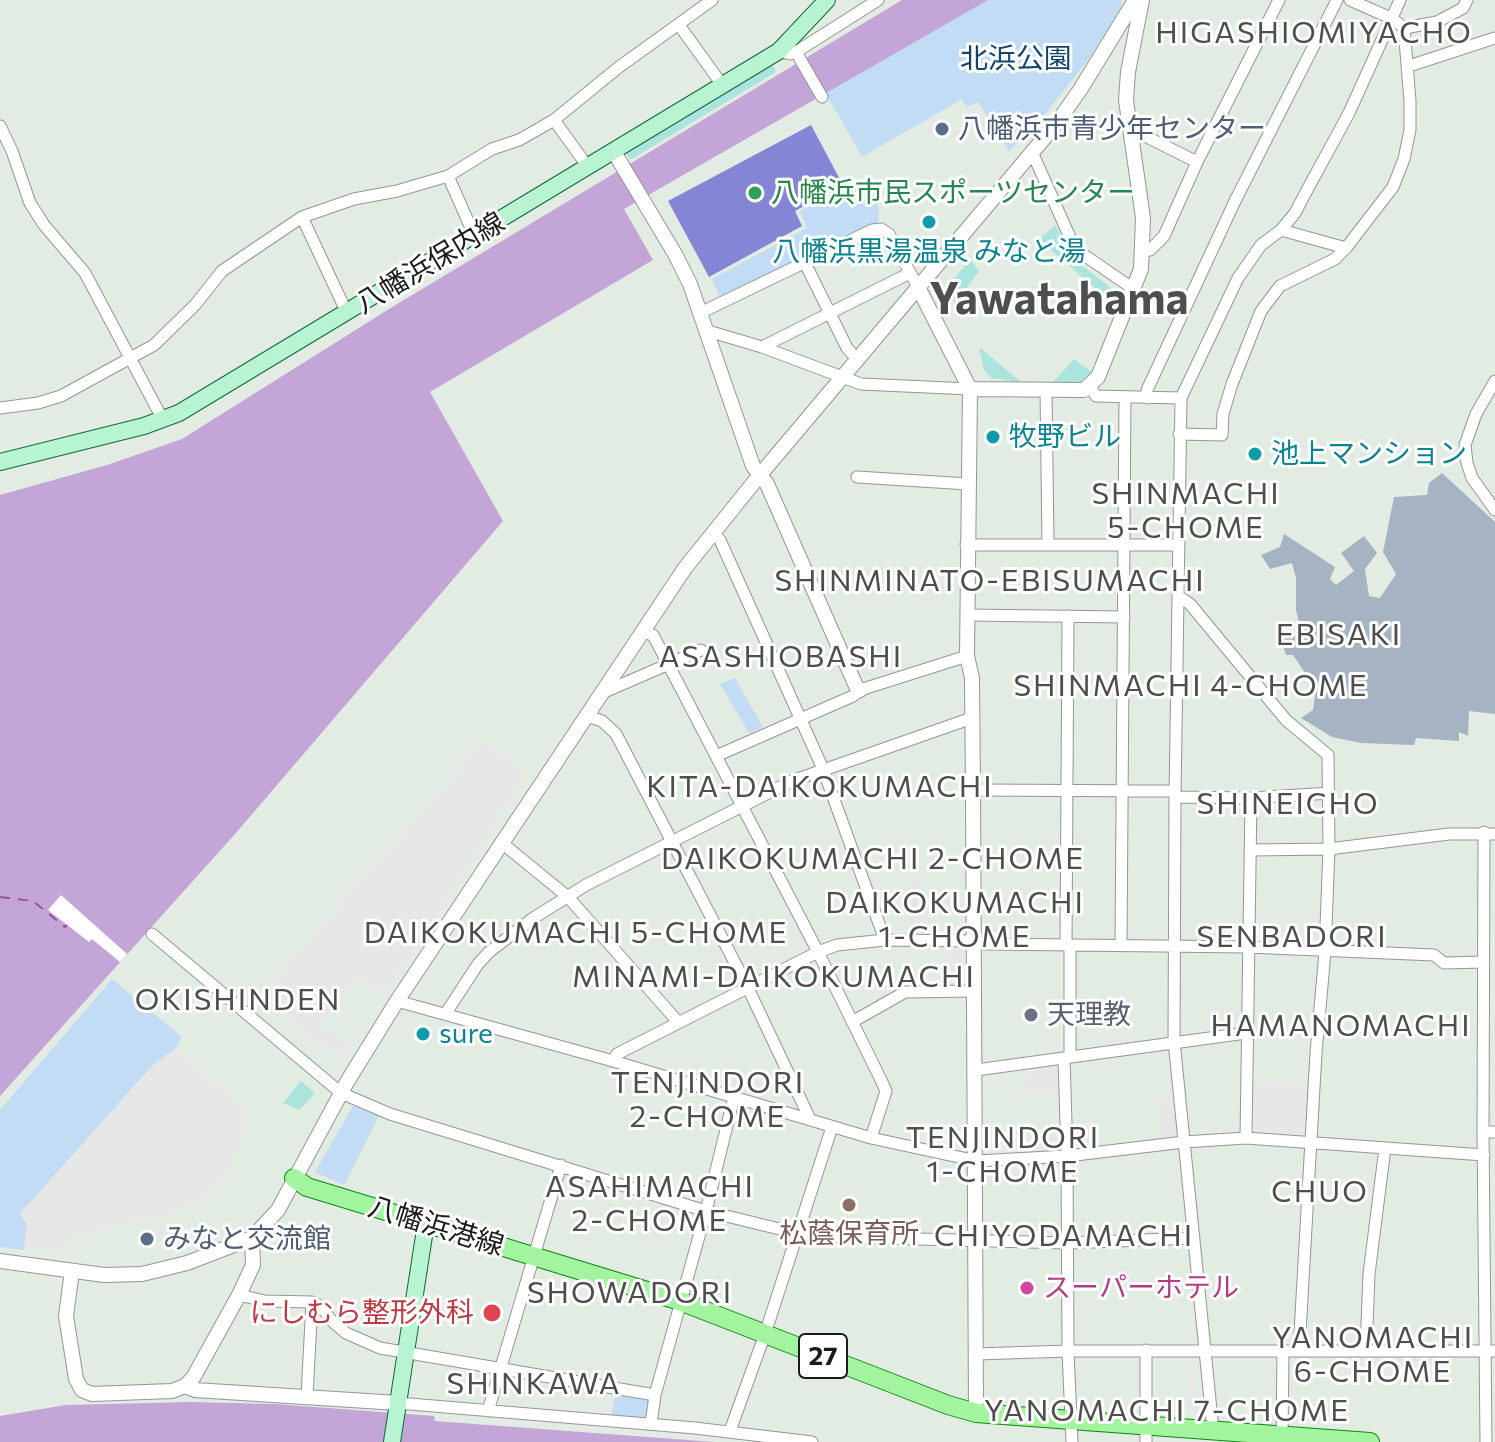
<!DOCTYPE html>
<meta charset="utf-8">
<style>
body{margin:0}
canvas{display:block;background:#e2ece2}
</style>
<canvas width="1495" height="1442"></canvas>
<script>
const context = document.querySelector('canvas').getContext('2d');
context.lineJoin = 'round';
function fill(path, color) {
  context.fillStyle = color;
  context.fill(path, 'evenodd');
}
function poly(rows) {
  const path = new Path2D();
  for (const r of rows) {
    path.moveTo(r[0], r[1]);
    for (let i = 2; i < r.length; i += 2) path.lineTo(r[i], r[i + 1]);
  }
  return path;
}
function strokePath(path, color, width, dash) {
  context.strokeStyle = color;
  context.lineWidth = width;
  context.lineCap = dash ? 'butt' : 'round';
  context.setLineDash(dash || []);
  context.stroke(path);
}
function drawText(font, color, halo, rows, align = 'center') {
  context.font = font + ' Commissioner,"Noto Sans JP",sans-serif';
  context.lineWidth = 6;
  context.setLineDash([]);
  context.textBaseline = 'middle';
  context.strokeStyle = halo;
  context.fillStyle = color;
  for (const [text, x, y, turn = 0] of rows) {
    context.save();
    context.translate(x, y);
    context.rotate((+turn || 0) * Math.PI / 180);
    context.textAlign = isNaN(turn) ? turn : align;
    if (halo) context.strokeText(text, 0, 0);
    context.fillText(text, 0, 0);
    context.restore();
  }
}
fill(poly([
 [771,63,776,72,630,160,626,153],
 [1055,225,1075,260,1125,299,1120,309,1039,240],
 [970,260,979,271,955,304,947,287],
 [979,347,1021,382,992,378,984,370],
 [1074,359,1098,377,1090,387,1054,390,1053,382],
 [301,1081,315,1093,299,1110,283,1103]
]), '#abe3dd');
fill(poly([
 [1442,473,1495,522,1495,714,1469,711,1468,736,1459,732,1459,741,1416,738,1414,745,1361,743,1332,737,1301,718,1313,710,1316,689,1293,655,1286,655,1281,639,1302,635,1296,610,1296,578,1292,563,1270,569,1261,555,1280,547,1284,534,1335,567,1330,579,1336,585,1354,571,1341,553,1364,536,1377,553,1365,569,1369,596,1380,598,1396,574,1383,552,1394,497,1427,495,1429,483]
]), '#a5b3c3');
fill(poly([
 [988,0,1121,0,1121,7,1091,56,1039,122,1009,151,978,102,966,107,962,99,862,157,825,92],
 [858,181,868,183,876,195,879,209,878,222,720,297,712,279,807,228,800,211],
 [735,678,763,727,749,733,720,684],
 [112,979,182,1037,176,1048,151,1067,20,1214,27,1224,24,1250,0,1247,0,1110],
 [353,1106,379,1116,344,1185,315,1172],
 [616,1393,654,1400,654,1425,610,1421]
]), '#c1dcf4');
fill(poly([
 [811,125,843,185,795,211,802,226,709,277,668,201]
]), '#8585d6');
fill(poly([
 [485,739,520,769,526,778,385,994,356,977,323,1026,353,1046,347,1056,330,1054,271,1001,271,982],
 [909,876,921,876,921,931,910,931],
 [950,946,964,946,964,974,940,974,940,966,950,965],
 [176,1048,245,1108,246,1124,236,1163,197,1203,165,1215,94,1232,68,1241,68,1255,25,1246,27,1224,20,1214,151,1067],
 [1057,1067,1059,1093,1022,1095,1021,1079,1029,1078,1029,1069],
 [1249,1083,1308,1086,1305,1135,1249,1134],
 [1174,1096,1178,1136,1160,1138,1156,1098],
 [1186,1367,1197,1368,1200,1413,1189,1414]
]), '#e7e7e7');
fill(poly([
 [902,0,988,0,624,209,653,260,430,392,503,521,235,834,0,1096,0,495,107,465,182,439,389,309],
 [191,1402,275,1404,434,1416,435,1421,714,1442,0,1442,0,1416,66,1405]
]), '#c4a5d7');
fill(poly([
 [61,895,127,954,120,962,92,939,89,942,48,910]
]), '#fff');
strokePath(poly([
 [0,897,33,901,65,927,67,925]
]), '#9a50a3', 2, [10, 8]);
const minor = poly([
 [679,25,723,86],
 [1404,28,1437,22,1463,8,1467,0],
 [779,51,790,54,796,52,878,0],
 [796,52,822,97],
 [1409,66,1495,38],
 [554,120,588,167],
 [0,126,12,151,30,203,44,225,85,273,163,420],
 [1132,135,1145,136,1197,162],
 [1032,152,1072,242,1084,255,1135,290],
 [448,176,475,237],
 [302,217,347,313],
 [1281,230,1346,248],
 [1143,251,1150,250,1164,236,1197,162,1279,0],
 [805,263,847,348,857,359],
 [700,313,872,230,881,229,889,234,918,287],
 [708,331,762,347,861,384,970,389],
 [762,347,910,273],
 [1495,381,1476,414,1465,445,1467,463,1472,478,1495,510],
 [1090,387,1096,396,1181,398],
 [1046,389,1048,545],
 [1147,398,1147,390,1235,201,1337,0],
 [0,408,38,403,61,396,154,345,195,305,222,271,302,217,354,199,397,191,448,176,492,149,519,140,535,131,554,120,619,67,712,0],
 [1179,434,1222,435,1223,414,1232,384,1261,311,1280,286,1335,259,1346,248,1393,187,1404,159,1410,130,1410,101,1404,28,1393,19,1350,0],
 [857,477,968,484],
 [713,533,720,540,823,769,885,940],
 [966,545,1178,545],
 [1178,596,1190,604,1286,720,1328,755,1329,849,1325,952,1316,1053,1299,1350],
 [967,615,1124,617],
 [641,632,653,635,818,952,881,1080,886,1091,871,1138],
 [602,693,701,650],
 [587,716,602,721,616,734,747,986,810,1119],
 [716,756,853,696,860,690,967,656],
 [973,790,1175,791],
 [1175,797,1251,798,1330,793],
 [1484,832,1483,1132,1486,1442],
 [502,843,568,897,678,1022],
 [1250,850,1329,849,1449,834,1495,834],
 [152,934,341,1093,390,1114,706,1211,808,1236,1067,1243,1194,1238],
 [1066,945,1068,616],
 [1070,945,1070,1057],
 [1121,946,1125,398],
 [397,1001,613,1061,871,1138,977,1161,1067,1156,1184,1142,1246,1138,1484,1155],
 [446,1013,478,964,489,952,532,919,586,885,792,781,972,718],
 [852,1022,905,992,974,991],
 [1064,1058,1067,1156,1068,1351,1072,1442],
 [613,1061,617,1054,818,952,837,945,885,940,974,941,985,944,1248,947,1434,955,1444,963,1483,962],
 [976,1070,1246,1033],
 [1483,1132,1495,1132],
 [1246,1138,1251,798],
 [239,1295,265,1301,312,1302,321,1306,331,1320,346,1333,380,1348,655,1395],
 [1366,1350,1369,1274,1385,1148],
 [976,1354,1068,1351,1495,1351],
 [307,1396,312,1302],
 [398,1403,695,1428,812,1442],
 [488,1411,561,1165],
 [651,1424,655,1395,706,1211,734,1097],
 [1213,1430,1174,1041,1175,797,1181,398,1238,278,1261,245,1281,230,1295,213,1306,192,1349,113,1400,0],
 [730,1431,765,1334,832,1127],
 [1282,1441,1283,1350],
 [1146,1442,1146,1350]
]);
const tertiary = poly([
 [614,152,675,254,690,284,753,466,767,484,856,686,860,690],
 [918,287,970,389,967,656,972,678,973,790,976,1413],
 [970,389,1084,390,1098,377,1141,269,1143,218,1126,100,1128,72,1142,0],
 [0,1261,104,1275,142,1274,187,1263,252,1238,278,1210,347,1082,397,1001,685,568,759,476,1056,124,1080,90,1135,0],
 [72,1271,66,1316,76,1379,82,1390,92,1394,172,1391,185,1386,193,1378,239,1295,253,1265,252,1238],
 [185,1386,195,1390,398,1403]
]);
const secondary = poly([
 [0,462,144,426,179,413,779,51,827,0],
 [392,1442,426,1223]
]);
const primary = poly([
 [294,1178,307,1187,680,1301,948,1405,976,1413,1370,1442]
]);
strokePath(minor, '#959595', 13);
strokePath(tertiary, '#959595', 16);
strokePath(secondary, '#0d683a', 18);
strokePath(primary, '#0b8713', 20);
strokePath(minor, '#fff', 11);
strokePath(tertiary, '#fff', 14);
strokePath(secondary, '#b8f4d2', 16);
strokePath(primary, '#a3f49f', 18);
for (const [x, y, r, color] of [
 [942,129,8,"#5c6f8a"],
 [755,193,8,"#2e9e5b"],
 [929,222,8,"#0f9aa8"],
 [993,437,8,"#0f9aa8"],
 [1255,454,8,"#0f9aa8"],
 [1031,1015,8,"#6b7280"],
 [423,1034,8,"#0f9aa8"],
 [849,1205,8,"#8d6e63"],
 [147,1239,8,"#5c6f8a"],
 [1027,1288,8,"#d1479c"],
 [492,1313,10,"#e0444e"]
]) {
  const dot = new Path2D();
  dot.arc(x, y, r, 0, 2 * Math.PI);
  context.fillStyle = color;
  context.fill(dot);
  strokePath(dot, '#fff', 3);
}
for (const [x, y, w] of [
 [823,1356,48]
]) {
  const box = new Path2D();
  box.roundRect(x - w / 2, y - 22, w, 44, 6);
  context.fillStyle = '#fff';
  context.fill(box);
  strokePath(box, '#1b1b1b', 2);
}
drawText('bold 26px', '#1b1b1b', null, [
 ["27",823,1356]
]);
drawText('28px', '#134470', '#fff', [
 ["北浜公園",1016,59]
]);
drawText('28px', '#4e5e75', '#fff', [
 ["八幡浜市青少年センター",958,129],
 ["みなと交流館",163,1239]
], 'left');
drawText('28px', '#27864d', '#fff', [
 ["八幡浜市民スポーツセンター",771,193]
], 'left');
drawText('28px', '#0d838f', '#fff', [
 ["八幡浜黒湯温泉 みなと湯",929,252,"center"],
 ["牧野ビル",1009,437],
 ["池上マンション",1271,454],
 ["sure",439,1034]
], 'left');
drawText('28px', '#1b1b1b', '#fff', [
 ["八幡浜保内線",430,263,-31],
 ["八幡浜港線",436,1226,17]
]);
drawText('28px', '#5b616d', '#fff', [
 ["天理教",1047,1015]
], 'left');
drawText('28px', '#785e54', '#fff', [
 ["松蔭保育所",849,1234]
]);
drawText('28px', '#b23c85', '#fff', [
 ["スーパーホテル",1043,1288]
], 'left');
drawText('28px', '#be3a42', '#fff', [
 ["にしむら整形外科",474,1313]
], 'right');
context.letterSpacing = '2px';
drawText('30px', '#4e4e4e', '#fff', [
 ["HIGASHIOMIYACHO",1314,33],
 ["SHINMACHI",1186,494],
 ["5-CHOME",1186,528],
 ["SHINMINATO-EBISUMACHI",990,581],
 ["EBISAKI",1339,635],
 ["ASASHIOBASHI",781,657],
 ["SHINMACHI 4-CHOME",1191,686],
 ["KITA-DAIKOKUMACHI",820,787],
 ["SHINEICHO",1288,804],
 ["DAIKOKUMACHI 2-CHOME",873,859],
 ["DAIKOKUMACHI",955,903],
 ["1-CHOME",955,937],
 ["DAIKOKUMACHI 5-CHOME",576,933],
 ["SENBADORI",1292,937],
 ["MINAMI-DAIKOKUMACHI",774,977],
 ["OKISHINDEN",238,1000],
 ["HAMANOMACHI",1341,1026],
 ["TENJINDORI",708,1083],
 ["2-CHOME",708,1117],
 ["TENJINDORI",1003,1138],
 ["1-CHOME",1003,1172],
 ["ASAHIMACHI",650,1187],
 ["2-CHOME",650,1221],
 ["CHUO",1320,1192],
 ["CHIYODAMACHI",1064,1236],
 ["SHOWADORI",630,1293],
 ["YANOMACHI",1373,1338],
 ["6-CHOME",1373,1372],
 ["SHINKAWA",534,1384],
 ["YANOMACHI 7-CHOME",1167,1411]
]);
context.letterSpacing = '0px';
drawText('bold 44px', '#4e4e4e', '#fff', [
 ["Yawatahama",1059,299]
]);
</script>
